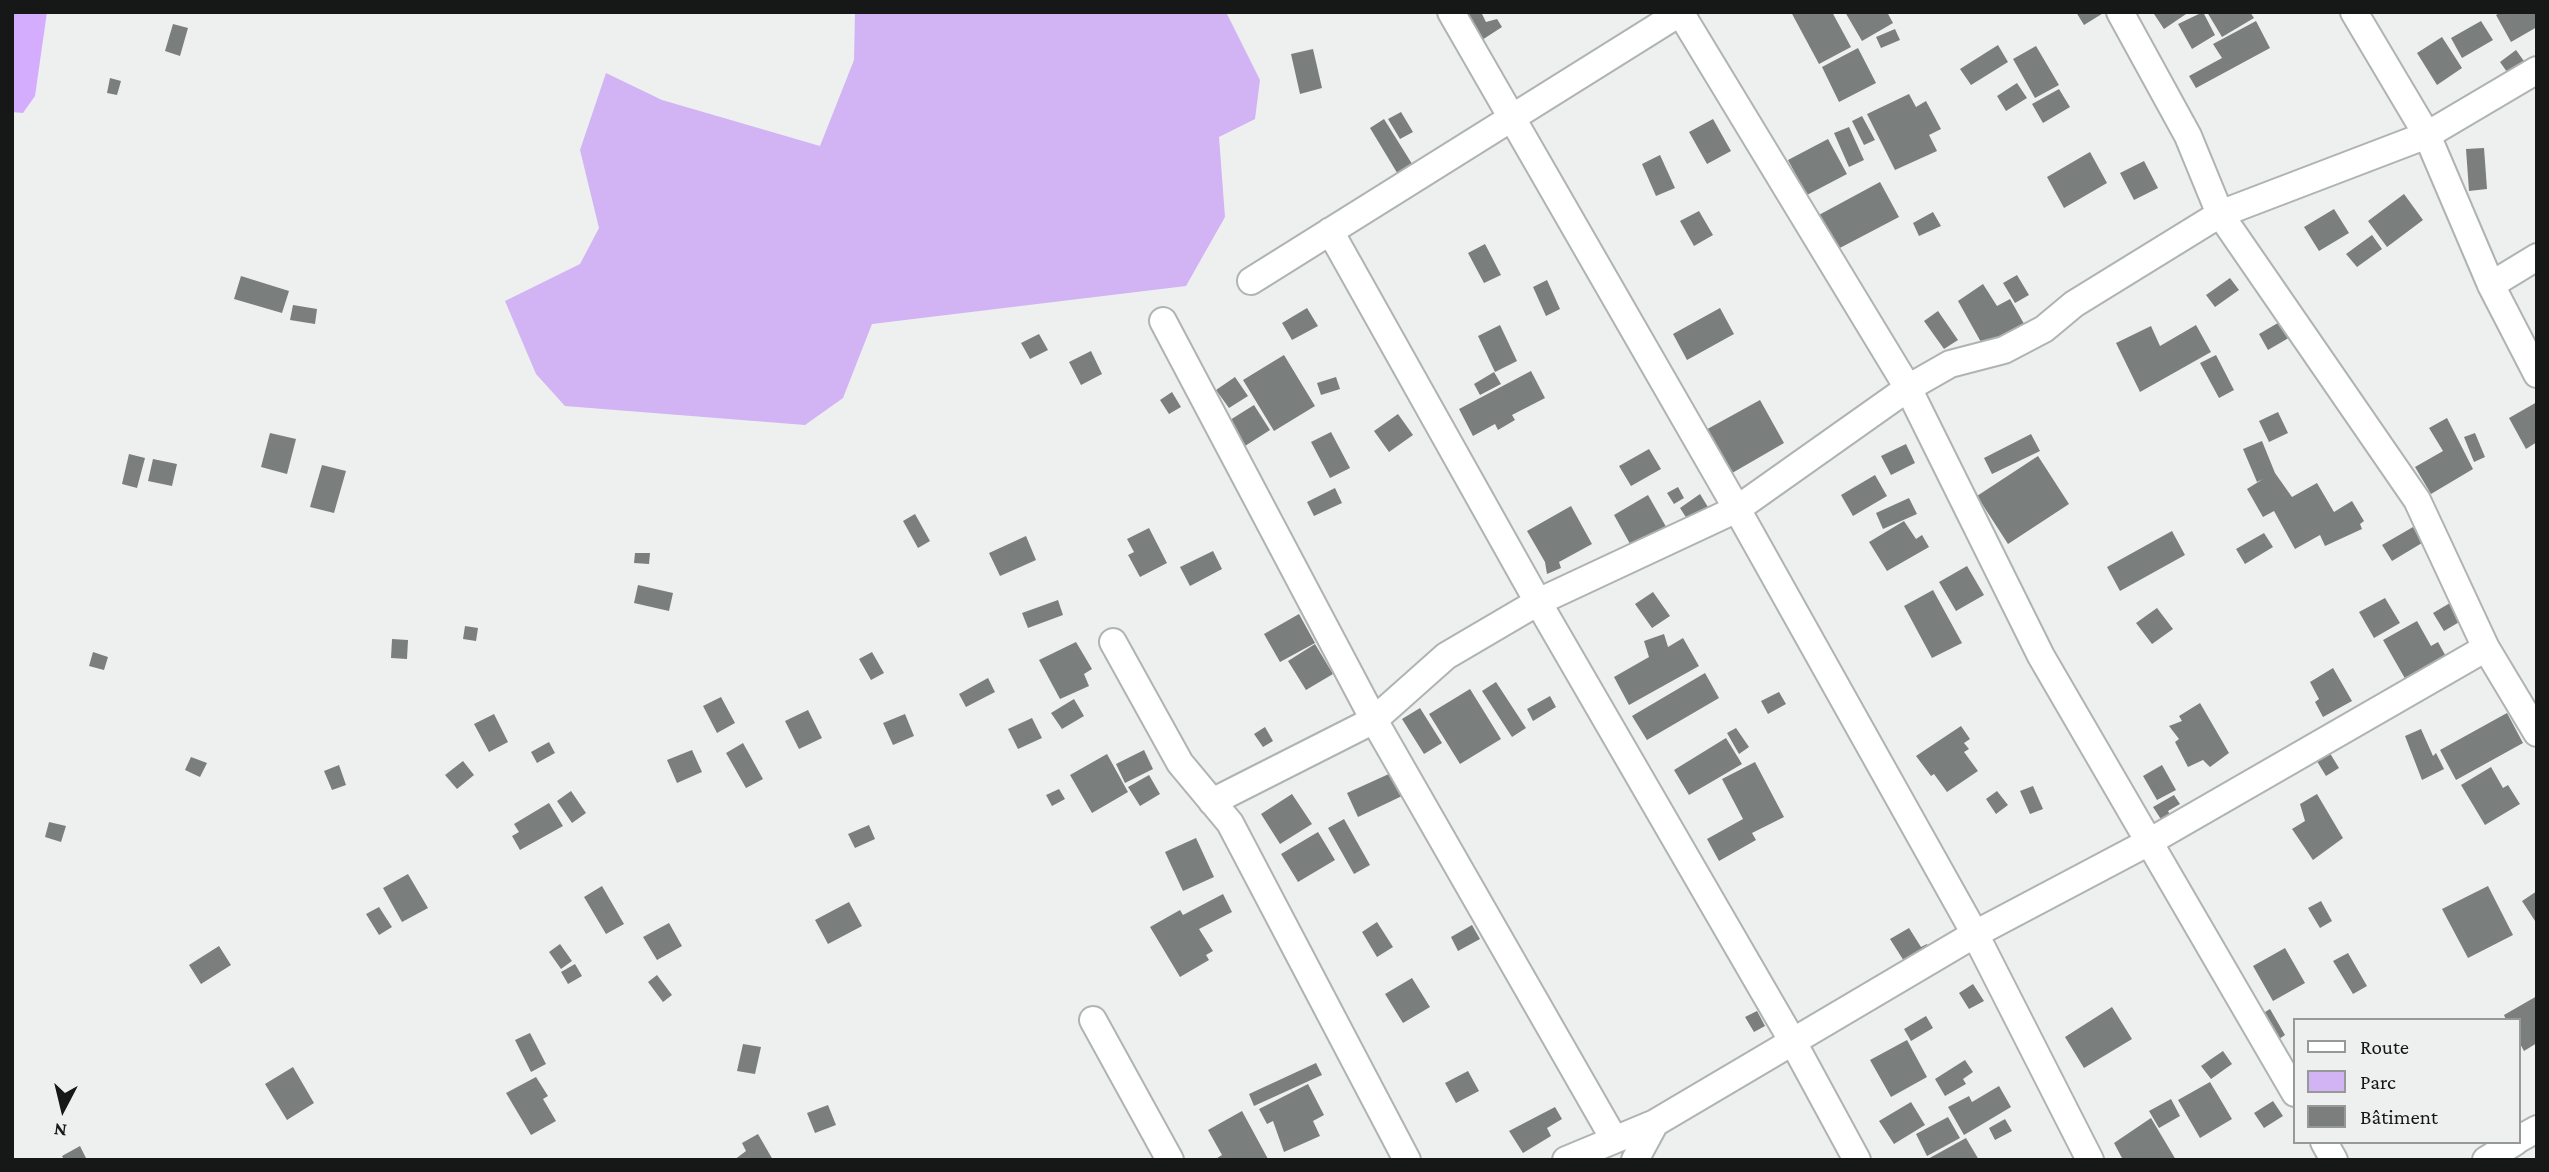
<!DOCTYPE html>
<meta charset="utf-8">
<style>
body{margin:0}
#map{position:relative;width:2549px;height:1172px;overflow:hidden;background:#edf0ef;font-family:"Crimson Pro",serif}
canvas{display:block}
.frame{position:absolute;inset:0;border:14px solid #161717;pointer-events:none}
.legend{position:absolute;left:2293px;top:1018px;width:228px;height:126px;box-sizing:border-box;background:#edf0ef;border:2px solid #979999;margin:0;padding:9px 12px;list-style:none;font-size:21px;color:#161717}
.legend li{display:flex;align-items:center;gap:14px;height:35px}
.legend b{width:35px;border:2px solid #979999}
.north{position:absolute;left:28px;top:1074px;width:70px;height:70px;-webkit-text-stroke:5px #edf0ef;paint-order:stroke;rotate:187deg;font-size:19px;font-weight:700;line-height:28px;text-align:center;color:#161717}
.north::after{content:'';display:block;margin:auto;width:24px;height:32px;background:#161717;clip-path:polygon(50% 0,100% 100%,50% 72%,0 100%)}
</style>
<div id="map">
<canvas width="2549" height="1172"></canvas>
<div class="frame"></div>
<ul class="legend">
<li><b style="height:9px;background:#fff"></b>Route</li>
<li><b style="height:19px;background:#d2b3f4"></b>Parc</li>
<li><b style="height:19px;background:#7a7e7d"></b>Bâtiment</li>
</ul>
<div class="north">N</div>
</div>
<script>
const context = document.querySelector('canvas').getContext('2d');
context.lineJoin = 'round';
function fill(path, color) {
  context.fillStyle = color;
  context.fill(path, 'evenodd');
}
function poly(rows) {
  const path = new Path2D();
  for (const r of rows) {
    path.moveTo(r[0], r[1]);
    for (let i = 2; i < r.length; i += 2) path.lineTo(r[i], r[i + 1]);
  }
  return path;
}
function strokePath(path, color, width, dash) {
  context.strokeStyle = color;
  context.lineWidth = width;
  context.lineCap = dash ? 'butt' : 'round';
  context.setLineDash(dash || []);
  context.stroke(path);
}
fill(poly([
 [855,12,1226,12,1260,80,1255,119,1219,137,1225,217,1186,286,872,324,843,398,805,425,565,406,536,374,505,301,580,264,599,228,580,150,606,73,662,100,820,146,854,60]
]), '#d2b3f4');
fill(poly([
 [12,12,47,12,35,96,23,113,12,112]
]), '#d5adff');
fill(poly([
 [1468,12,1481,12,1486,22,1497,19,1502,27,1482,40,1465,14],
 [1791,12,1832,12,1851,47,1819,64],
 [1845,12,1887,12,1893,23,1862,41],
 [2076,12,2105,12,2084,25],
 [2156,12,2189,12,2164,29,2154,14],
 [2203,12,2215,35,2192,49,2178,24],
 [2207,12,2250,12,2254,18,2222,37],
 [2501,12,2537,12,2537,27,2511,42,2496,15],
 [2256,21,2270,48,2196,88,2189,76,2222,58,2213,44],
 [2481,21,2493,40,2462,58,2451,38],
 [173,24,188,28,180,56,165,51],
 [1895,29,1900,40,1881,48,1876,37],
 [2442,37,2462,68,2437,85,2417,53],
 [1998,45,2008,62,1971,85,1960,69],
 [2036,46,2059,85,2035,98,2013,59],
 [1858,48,1876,83,1839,102,1822,67],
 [1313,49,1322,88,1300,94,1291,54],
 [2516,50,2529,68,2512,79,2500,62],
 [110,78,121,81,117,95,107,93],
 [2017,83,2027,98,2006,111,1997,96],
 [2059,89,2070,107,2043,123,2032,104],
 [1909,94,1916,107,1926,101,1941,129,1929,135,1937,151,1895,170,1867,114],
 [1401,112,1413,132,1400,139,1388,119],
 [1862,116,1875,140,1864,145,1852,121],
 [1384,119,1414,167,1399,176,1370,128],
 [1713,119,1731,151,1707,164,1689,132],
 [1849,127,1864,160,1849,167,1834,133],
 [1828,139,1847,174,1807,195,1788,160],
 [2484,148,2487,189,2469,191,2466,149],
 [2090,152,2107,183,2064,208,2047,177],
 [1660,155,1675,188,1656,196,1642,164],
 [2144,161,2158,188,2134,200,2120,173],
 [1880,182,1899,217,1836,250,1817,216],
 [2404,194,2423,220,2387,247,2368,221],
 [2334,209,2349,233,2319,251,2304,227],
 [1699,211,1713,235,1694,246,1680,221],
 [1933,212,1941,226,1919,236,1913,223],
 [2372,235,2382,249,2357,267,2346,254],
 [1485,244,1501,275,1484,283,1468,253],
 [2017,275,2029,295,2015,303,2003,283],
 [241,276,289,291,282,313,234,299],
 [2230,278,2239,290,2215,307,2206,295],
 [1547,280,1560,309,1546,316,1533,287],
 [1983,284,1997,306,2010,299,2027,329,1986,351,1958,301],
 [293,305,317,309,315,324,290,320],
 [1307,308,1318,326,1292,340,1282,323],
 [1720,308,1734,334,1687,360,1673,334],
 [1938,311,1958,340,1944,349,1924,321],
 [2283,320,2292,336,2268,350,2259,334],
 [1500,325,1517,361,1495,372,1478,336],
 [2196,325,2211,352,2140,392,2116,343,2151,326,2160,346],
 [1039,334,1048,350,1030,359,1021,343],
 [1091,351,1102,374,1081,385,1069,362],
 [1284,355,1315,406,1274,431,1243,380],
 [2216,355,2234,390,2219,398,2200,363],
 [1531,371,1545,398,1512,415,1515,420,1498,430,1495,424,1473,436,1459,409],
 [1494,372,1501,384,1480,395,1474,384],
 [1235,377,1248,396,1229,408,1216,390],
 [1336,377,1340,389,1321,395,1317,383],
 [1172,392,1181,407,1169,414,1160,400],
 [1760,400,1784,443,1727,476,1702,432],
 [2537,402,2537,442,2526,449,2509,418],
 [1254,405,1270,430,1245,446,1230,420],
 [2278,412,2288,433,2269,442,2259,421],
 [1398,414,1413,435,1389,452,1374,431],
 [2447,418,2473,469,2431,494,2415,467,2443,451,2429,428],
 [1331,432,1350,468,1330,478,1311,442],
 [270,433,296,439,287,474,261,467],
 [2475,433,2485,457,2474,462,2464,437],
 [2031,434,2040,451,1992,474,1984,458],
 [2262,441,2275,473,2292,497,2317,483,2334,512,2352,501,2364,521,2360,524,2362,529,2325,546,2320,535,2295,549,2274,511,2263,517,2247,489,2263,479,2257,482,2243,449],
 [1906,444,1915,463,1891,475,1881,456],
 [1649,449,1661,469,1631,486,1619,466],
 [129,454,145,458,137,488,122,484],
 [2038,456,2069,504,2008,544,1977,496],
 [153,459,177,464,172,486,148,481],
 [322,465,346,471,334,513,310,507],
 [1875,475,1887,496,1853,516,1841,495],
 [1678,487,1684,498,1674,504,1667,493],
 [1335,488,1342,503,1314,516,1307,502],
 [1700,494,1711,512,1691,525,1680,508],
 [1648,495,1669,532,1634,551,1614,515],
 [1909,498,1917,514,1883,529,1876,513],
 [1571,506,1592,544,1559,562,1561,568,1547,574,1545,562,1527,531],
 [915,514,930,541,918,548,903,521],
 [1904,521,1916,539,1922,535,1929,547,1887,571,1869,542],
 [2413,527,2422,543,2392,561,2382,545],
 [1149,528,1167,563,1140,577,1128,555,1134,552,1127,539],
 [2172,531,2185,555,2120,591,2107,567],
 [2264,533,2273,547,2245,564,2236,549],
 [1026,536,1036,560,1000,576,989,553],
 [1213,551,1222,569,1190,586,1180,567],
 [635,553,650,553,649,564,634,563],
 [1967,566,1984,595,1956,611,1939,582],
 [638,585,673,593,669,611,634,603],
 [1933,590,1962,643,1932,658,1904,606],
 [1653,592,1670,616,1652,628,1635,604],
 [2385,598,2400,623,2374,638,2359,612],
 [1058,600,1063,615,1028,628,1022,613],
 [2450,603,2461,621,2444,631,2433,613],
 [2157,608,2173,629,2152,644,2136,623],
 [1299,614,1315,643,1280,662,1264,634],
 [2417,621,2431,646,2438,642,2449,662,2407,682,2383,640],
 [465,626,478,628,476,641,463,639],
 [1664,634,1668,647,1683,638,1699,666,1629,705,1614,677,1649,657,1644,641],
 [392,639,408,640,407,659,391,658],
 [1076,642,1092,669,1084,674,1089,686,1060,699,1039,660],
 [1315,644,1333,674,1306,690,1288,661],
 [93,652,108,657,104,670,89,666],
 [872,652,884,673,871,680,859,659],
 [2333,668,2352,701,2323,717,2315,702,2319,699,2310,682],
 [1705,673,1719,698,1647,740,1632,716],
 [988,678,995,692,966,707,959,694],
 [1496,682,1526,728,1512,737,1482,691],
 [1470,689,1501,739,1460,764,1429,714],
 [1779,692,1786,704,1768,714,1761,701],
 [1550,696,1556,707,1533,721,1527,709],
 [721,697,735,723,717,733,703,706],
 [1074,699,1084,716,1062,729,1051,713],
 [2200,703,2229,753,2210,767,2203,760,2188,767,2175,742,2179,739,2169,726,2182,721,2179,716],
 [1420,708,1442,743,1424,754,1402,719],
 [808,710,822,738,799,749,785,721],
 [2507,713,2523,743,2456,780,2440,750],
 [494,714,508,742,489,752,474,724],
 [905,714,914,736,893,745,883,723],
 [1032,718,1042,738,1018,749,1008,729],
 [1961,726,1970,739,1964,743,1969,749,1964,752,1978,771,1947,792,1934,774,1931,776,1916,756],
 [1265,727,1273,741,1263,747,1254,734],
 [1736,728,1749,747,1739,754,1727,733],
 [2421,729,2433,756,2436,753,2444,769,2422,780,2405,736],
 [1726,738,1742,764,1689,795,1674,770],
 [549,742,555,753,537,763,531,752],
 [743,743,763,779,746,788,726,753],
 [692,750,702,772,677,783,667,760],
 [1144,750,1153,769,1125,783,1116,764],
 [2328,750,2339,768,2326,776,2315,758],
 [1107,754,1128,792,1092,813,1070,775],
 [191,757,207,763,200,777,185,770],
 [463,761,474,775,457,789,445,775],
 [1755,762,1784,817,1752,833,1756,840,1719,861,1707,839,1743,819,1722,779],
 [339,765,346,785,332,790,324,771],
 [2162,765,2176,790,2157,800,2143,776],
 [2491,767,2503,788,2508,785,2520,804,2485,825,2461,785],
 [1391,773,1402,796,1358,817,1347,793],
 [1149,775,1160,794,1140,806,1128,787],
 [2033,786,2043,809,2030,814,2020,791],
 [1059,789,1065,799,1052,806,1046,795],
 [571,791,586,813,572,823,557,801],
 [1997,791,2008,805,1996,814,1986,799],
 [1292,794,1312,824,1280,844,1261,814],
 [2317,794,2343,838,2313,860,2292,829,2305,821,2300,804],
 [2174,795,2180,804,2168,811,2174,822,2166,827,2153,807],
 [549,803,563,826,520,850,512,836,519,832,514,824],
 [1344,819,1370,865,1354,874,1328,828],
 [49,822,66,826,61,842,45,837],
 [869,825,875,839,855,848,848,834],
 [1318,832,1335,860,1298,882,1281,854],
 [1196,838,1214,877,1183,891,1165,852],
 [408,874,428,908,402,922,383,888],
 [602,886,624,924,606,934,584,897],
 [2488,886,2513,935,2468,958,2442,909],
 [2537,891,2537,924,2522,901],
 [1223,894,1232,912,1199,929,1213,951,1206,955,1209,960,1180,977,1150,927,1180,910,1183,915],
 [2321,901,2332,921,2320,928,2308,908],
 [849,902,862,926,828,944,815,920],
 [379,907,392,927,379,935,366,914],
 [1377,922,1393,947,1377,957,1362,932],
 [669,923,682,946,657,960,643,937],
 [1472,925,1480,939,1458,951,1451,937],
 [1909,928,1921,947,1927,944,1933,957,1909,969,1890,939],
 [560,944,572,961,561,969,549,952],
 [219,946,231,965,201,984,189,965],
 [2285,948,2305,983,2273,1001,2253,966],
 [2348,953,2367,986,2353,994,2333,961],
 [575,964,582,976,568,984,561,972],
 [657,975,672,995,663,1002,648,982],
 [1412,978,1430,1007,1403,1023,1385,994],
 [1973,984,1984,1001,1969,1009,1959,993],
 [2537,996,2537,1043,2524,1051,2519,1042,2519,1020,2506,1020,2504,1015],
 [2112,1007,2132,1039,2084,1068,2065,1037],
 [2270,1009,2285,1035,2276,1041,2260,1015],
 [1757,1011,1765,1026,1754,1032,1745,1017],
 [1926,1016,1933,1028,1911,1041,1904,1029],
 [530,1033,546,1064,531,1072,515,1040],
 [1907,1040,1927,1077,1891,1097,1870,1060],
 [743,1044,761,1047,755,1074,737,1071],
 [2223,1051,2232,1064,2211,1079,2201,1066],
 [1965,1060,1973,1072,1963,1079,1966,1084,1945,1096,1935,1079],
 [1316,1063,1322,1075,1254,1106,1249,1094],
 [293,1067,314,1103,287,1120,265,1084],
 [1468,1071,1479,1091,1456,1103,1445,1083],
 [536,1077,548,1096,543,1099,556,1121,531,1135,506,1093],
 [2210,1082,2232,1119,2200,1138,2178,1100],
 [1308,1084,1324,1115,1313,1121,1320,1136,1284,1152,1273,1121,1267,1124,1259,1109],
 [1999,1086,2011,1107,1964,1135,1948,1107,1969,1096,1972,1102],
 [2171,1099,2180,1116,2159,1128,2149,1111],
 [2273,1101,2283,1116,2264,1128,2254,1113],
 [1911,1102,1925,1125,1894,1144,1879,1121],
 [828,1105,836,1125,815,1133,807,1113],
 [1555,1107,1562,1119,1547,1128,1551,1136,1523,1153,1509,1131],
 [1242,1111,1268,1159,1214,1160,1222,1155,1208,1130],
 [1948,1117,1960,1138,1927,1156,1916,1134],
 [2151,1118,2176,1160,2123,1160,2114,1143],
 [2005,1119,2012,1131,1995,1140,1989,1128],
 [758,1134,773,1160,734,1160,746,1151,742,1143],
 [1966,1138,1979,1160,1926,1160],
 [80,1146,87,1160,64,1160,62,1156]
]), '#7a7e7d');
const minor = poly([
 [1451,12,1737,509,1975,934,2090,1160],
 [1680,12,1908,388,2041,656,2295,1093],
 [2120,12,2188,136,2220,214,2417,500,2486,648,2537,733],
 [2354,12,2427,135,2491,285,2537,374],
 [1330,231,1538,602,1793,1042,1857,1160],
 [1251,281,1681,12],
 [2491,285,2537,257],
 [1163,321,1374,720,1614,1139],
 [1113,642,1180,763,1230,823,1407,1160],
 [1212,802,1374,720,1446,656,1538,602,1737,509,1908,388,1950,364,2004,350,2044,329,2074,304,2220,214,2427,135,2537,70],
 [1093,1020,1170,1160],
 [2519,1139,2537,1129],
 [2324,1142,2334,1160],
 [1566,1160,1655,1123,1975,934,2149,842,2486,648],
 [1635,1160,1655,1123],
 [2486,1160,2515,1142]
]);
strokePath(minor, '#afb3b2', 30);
strokePath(minor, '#fff', 26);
</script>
